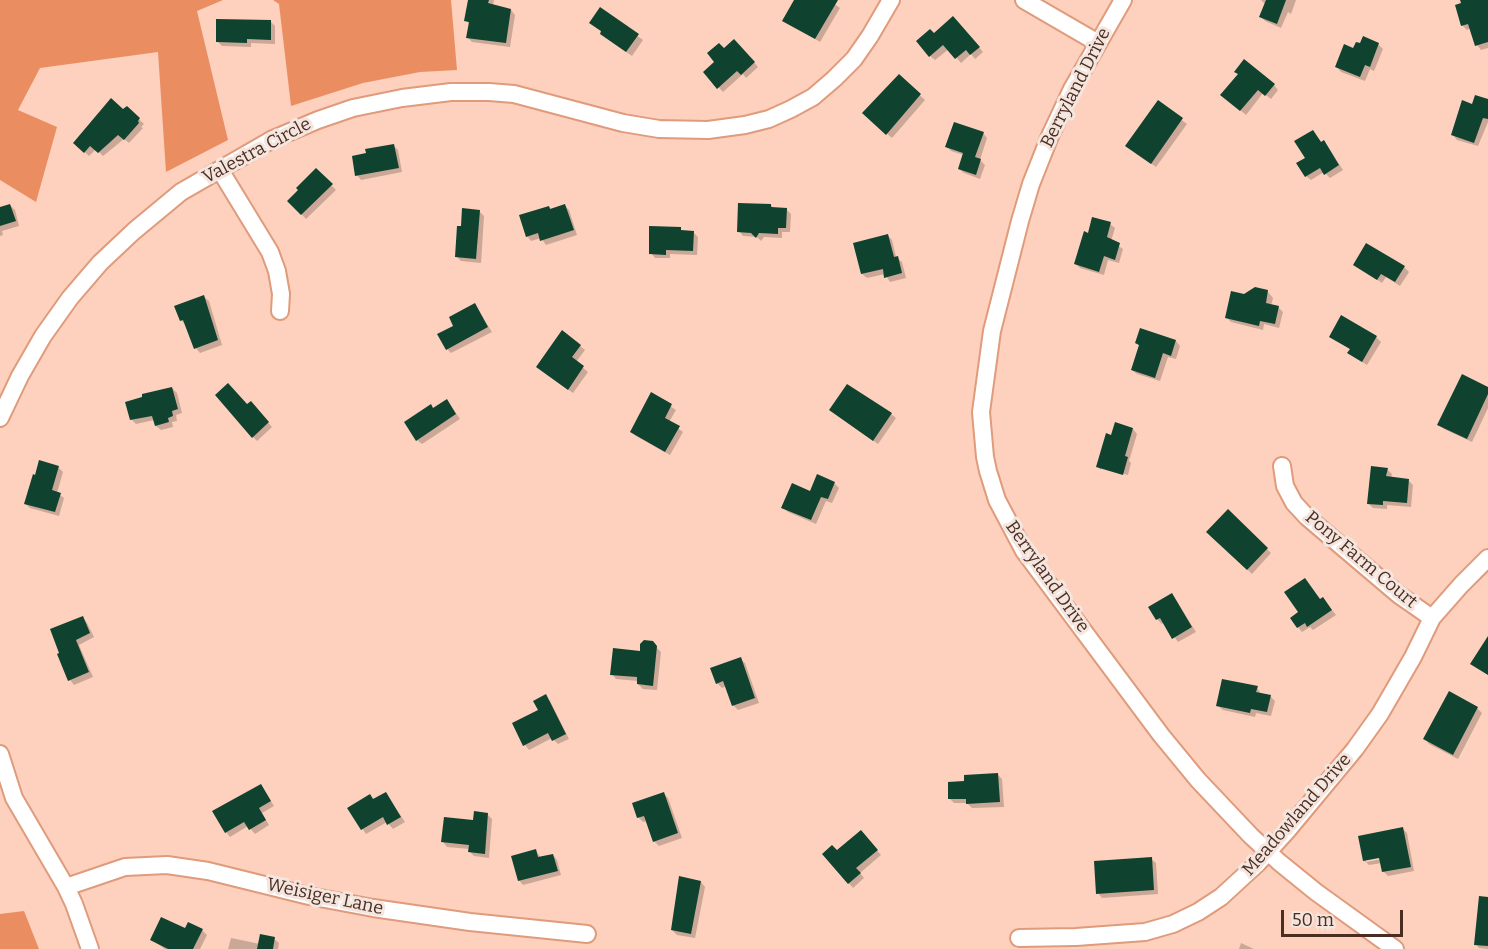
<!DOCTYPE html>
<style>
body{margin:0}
#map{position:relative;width:1488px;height:949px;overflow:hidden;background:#fdd1bd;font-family:Bitter,serif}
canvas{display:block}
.scale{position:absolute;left:1281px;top:910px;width:122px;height:27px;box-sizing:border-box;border:3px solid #4a2e21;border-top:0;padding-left:8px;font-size:18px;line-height:21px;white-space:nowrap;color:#4a2e21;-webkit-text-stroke:4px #f4e5df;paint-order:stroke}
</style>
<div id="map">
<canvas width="1488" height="949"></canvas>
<div class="scale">50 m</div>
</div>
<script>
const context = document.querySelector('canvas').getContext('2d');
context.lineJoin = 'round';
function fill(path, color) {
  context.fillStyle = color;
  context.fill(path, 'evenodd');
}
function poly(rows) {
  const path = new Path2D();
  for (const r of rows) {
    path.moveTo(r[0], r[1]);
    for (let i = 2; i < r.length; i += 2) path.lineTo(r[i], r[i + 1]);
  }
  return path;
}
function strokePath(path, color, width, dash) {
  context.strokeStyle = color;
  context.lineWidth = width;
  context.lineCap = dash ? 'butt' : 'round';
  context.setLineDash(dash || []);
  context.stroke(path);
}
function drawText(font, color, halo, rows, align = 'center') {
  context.font = font + ' Bitter,serif';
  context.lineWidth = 6;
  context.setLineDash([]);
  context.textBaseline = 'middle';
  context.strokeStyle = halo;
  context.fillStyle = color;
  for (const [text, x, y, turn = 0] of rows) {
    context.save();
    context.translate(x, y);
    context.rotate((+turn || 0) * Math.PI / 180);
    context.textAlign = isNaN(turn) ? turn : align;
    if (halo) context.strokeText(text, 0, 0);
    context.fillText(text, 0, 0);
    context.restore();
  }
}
fill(poly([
 [0,0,223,0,197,11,228,140,166,172,158,52,40,68,18,110,57,127,36,202,0,180],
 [273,0,451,0,457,70,420,72,363,83,291,106,279,4],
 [24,911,39,949,0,949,0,914]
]), '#ea8e62');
fill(poly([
 [469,0,494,0,493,5,511,10,515,15,510,47,472,42,468,38,470,24,466,21],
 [796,0,829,0,840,8,820,42,784,20],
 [1261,0,1296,0,1291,14,1288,12,1281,28,1265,21,1261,17,1266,5],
 [1462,0,1488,0,1488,48,1481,50,1477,45,1471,28,1467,30,1462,25],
 [600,9,643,40,632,56,606,38,602,32,595,27],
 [271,22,275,26,275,44,251,43,251,47,222,46,217,41],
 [958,22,983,52,975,59,971,54,961,63,949,49,935,60,930,56,934,35],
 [1378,44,1383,49,1374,71,1370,69,1365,81,1341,72,1337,67,1354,50],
 [739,45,758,67,746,78,743,74,723,92,705,72,716,62,724,50],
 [899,76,925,100,892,138,864,113],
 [1274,85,1278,90,1271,99,1263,93,1246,115,1222,95],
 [1488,100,1488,122,1478,146,1457,140,1453,135,1473,105],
 [1159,103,1187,124,1156,167,1132,150],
 [127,108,144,124,141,127,143,128,129,143,124,139,103,156,96,149,89,156,75,143],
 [1313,131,1322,143,1324,142,1328,147,1343,170,1330,178,1324,172,1311,180,1306,176,1307,158],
 [983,133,987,138,980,160,985,165,980,179,964,173,959,169,964,155,951,151,947,147],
 [394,146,398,150,402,172,361,180,357,175],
 [316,170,336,190,306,219,289,201],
 [10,205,15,210,19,226,2,231,3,235,0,236,0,208],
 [771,205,774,209,786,209,791,214,790,232,782,232,782,238,764,237,761,241,757,237,743,236,739,231],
 [565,206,569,210,577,235,546,245,541,238,531,241,527,236,549,207,552,210],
 [479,211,484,216,481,263,461,261,456,256,462,228],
 [1110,224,1115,228,1111,241,1123,249,1119,263,1108,260,1104,275,1080,268,1076,264,1089,235],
 [680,229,683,232,693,232,698,237,697,255,670,254,670,258,655,258,651,253],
 [888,236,892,240,896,257,902,262,906,278,890,282,885,274,867,278,862,274],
 [1355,265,1404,267,1409,272,1400,286,1386,277,1382,283],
 [1267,291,1273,298,1271,306,1278,307,1283,312,1279,328,1264,324,1263,330,1231,322,1227,318],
 [204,297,209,301,222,345,200,353,196,348,186,325,181,320],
 [475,305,492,332,451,353,447,349,456,326],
 [1141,330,1176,341,1180,346,1176,359,1168,357,1160,381,1137,374,1132,370,1140,346,1137,343],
 [1331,336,1376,337,1381,342,1367,365,1354,357,1349,353,1351,350],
 [580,346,585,350,576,362,588,372,573,393,542,371],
 [172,388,177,393,182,413,176,415,177,421,172,422,173,427,161,430,156,426,154,420,136,424,131,419],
 [1488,389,1488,408,1472,442,1444,429,1439,424],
 [652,394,676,410,669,422,683,432,670,455,636,436,632,432],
 [251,403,272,427,257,441,253,437,247,406],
 [451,406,460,419,422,444,417,440,434,409],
 [836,414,891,414,896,418,878,444],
 [1133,429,1137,434,1129,461,1131,463,1128,475,1101,467,1101,470,1097,466,1112,437],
 [58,467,63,472,57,493,64,498,59,516,30,508,26,504],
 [1387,469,1392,474,1391,478,1409,481,1413,485,1411,507,1387,505,1387,509,1373,508,1368,503],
 [834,483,839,488,832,503,826,501,816,524,788,512,783,507],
 [1228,512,1271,553,1252,574,1209,532],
 [1172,594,1196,632,1178,642,1164,622,1162,624,1157,619],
 [1323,599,1336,615,1313,630,1310,627,1302,632,1298,627],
 [83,618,87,623,94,637,79,645,93,677,74,685,70,680,59,655],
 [652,643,661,652,657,690,643,689,638,684,638,681,616,679,612,674],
 [740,659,745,663,759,703,738,710,733,705,726,686,722,688,717,683],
 [1257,688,1261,694,1270,696,1275,701,1271,716,1256,713,1255,717,1223,710,1218,706],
 [545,696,550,701,569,739,558,744,552,738,529,750,525,745,514,724,540,710],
 [1477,708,1482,713,1458,759,1429,744,1425,739],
 [998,775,1002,779,1004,807,972,808,967,803,954,803,950,799,966,782],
 [261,785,274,806,262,813,269,825,255,834,248,826,230,837,226,832],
 [386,794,405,822,393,829,387,822,366,834,349,808,370,796,375,800],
 [664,794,668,798,682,838,659,846,654,841,647,821,643,822,639,818,634,804],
 [487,814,492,819,489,858,474,856,470,852,470,849,447,847,443,842],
 [1402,828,1407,833,1414,871,1388,876,1384,872,1382,863,1369,865,1366,862,1387,858,1386,855,1366,859,1366,862,1364,861,1360,837],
 [865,837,881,855,860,873,864,878,853,888,824,854,838,852],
 [536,851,541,858,553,855,557,860,561,875,523,885,519,880],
 [1151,859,1156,863,1158,894,1102,898,1098,893],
 [680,878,701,882,705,887,695,938,677,935,672,930],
 [1488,920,1488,949,1479,948,1476,944],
 [202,930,207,935,200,949,165,949,152,940,186,931],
 [231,938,260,944,274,939,279,943,278,949,228,949],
 [1241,943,1254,949,1239,949]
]), '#0003');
fill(poly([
 [468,0,489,0,488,3,511,9,506,43,466,38,469,22,464,21],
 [794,0,838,0,815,39,782,21],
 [1266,0,1286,0,1277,24,1259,17],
 [1460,0,1488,0,1488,42,1475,46,1468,24,1461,26,1455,5,1461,3],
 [600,7,639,34,626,52,600,34,601,31,589,23],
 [953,16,980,47,970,55,966,50,955,59,943,45,929,57,916,41,930,29,934,33],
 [216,19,271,20,271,40,247,39,247,43,216,42],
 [1363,36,1379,43,1370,67,1365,65,1360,77,1335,67,1344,44,1353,48,1356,42,1360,43],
 [734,39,755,62,741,75,737,71,717,89,703,72,714,62,707,53,719,43,724,48],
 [1244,59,1275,84,1265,96,1258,90,1240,111,1220,95,1238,74,1234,72],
 [899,74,921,94,886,135,862,113],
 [1475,95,1488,99,1488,119,1483,118,1474,143,1451,135,1462,100,1472,104],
 [111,98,123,109,127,106,140,118,138,121,139,123,124,140,118,135,98,153,90,146,84,153,73,143],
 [1158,100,1183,118,1151,164,1125,146],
 [954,122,984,132,975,157,981,159,976,175,958,169,963,153,945,147],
 [1313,130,1321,142,1324,140,1339,165,1324,175,1320,168,1305,177,1296,163,1305,158,1294,141],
 [394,144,399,168,355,176,352,156,366,153,365,149],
 [316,168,333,184,301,215,287,201,298,190,296,188],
 [738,203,771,204,771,207,787,208,786,228,778,228,778,234,759,233,756,238,751,233,737,232],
 [10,204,16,221,0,226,0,207],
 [565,204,574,230,540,241,538,233,526,237,519,215,549,206,550,209],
 [462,208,480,210,476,259,455,257,457,226,461,226],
 [1092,217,1111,222,1107,237,1120,243,1115,260,1104,256,1099,272,1074,264,1084,231,1088,233],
 [649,226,681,227,681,230,694,231,693,251,666,250,666,255,649,254],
 [888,234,894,257,898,256,902,273,884,278,883,269,861,274,853,243],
 [1366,243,1405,266,1395,282,1381,274,1377,280,1353,265],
 [1255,287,1268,290,1266,303,1279,306,1275,324,1260,321,1259,326,1225,318,1231,291,1244,294],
 [204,295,218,340,194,349,183,320,180,321,174,306],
 [475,303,488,327,446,350,437,334,453,326,449,317],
 [1341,315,1377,336,1362,362,1347,353,1350,349,1329,337],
 [1140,328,1176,340,1171,356,1163,353,1155,378,1131,370,1139,345,1135,343],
 [562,330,581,345,572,357,584,366,568,390,536,367],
 [1462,374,1488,387,1488,394,1467,439,1437,425],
 [228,383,247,404,251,401,269,422,252,438,215,395],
 [847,384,892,413,873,441,829,410],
 [172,387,178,409,172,411,173,416,168,418,169,422,155,426,152,416,130,420,125,402,142,397,142,394],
 [651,392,672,404,665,418,680,426,665,452,630,432],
 [447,399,456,414,416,441,404,422,431,404,433,408],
 [1115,422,1133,428,1125,456,1128,457,1123,475,1096,467,1106,433,1111,435],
 [39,460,59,466,52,490,61,493,55,512,24,504,33,474,35,475],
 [1371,466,1388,468,1386,476,1409,479,1407,503,1383,501,1383,505,1367,504],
 [817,474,835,482,828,499,821,497,811,520,781,508,792,483,810,491],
 [1228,509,1268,548,1247,570,1206,532],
 [1305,578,1320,599,1323,597,1332,610,1307,627,1305,623,1297,628,1290,618,1298,612,1284,592],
 [1172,593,1192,627,1172,639,1160,618,1156,620,1148,607],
 [83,616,90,633,76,640,89,672,68,681,57,654,59,653,50,629],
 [1488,636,1488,675,1470,664],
 [644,640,653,641,657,646,653,686,637,684,637,677,610,675,613,648,640,651,640,644],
 [741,657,755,698,732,706,723,681,716,684,710,668],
 [1222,679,1258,686,1256,692,1271,695,1267,712,1251,709,1250,713,1216,706],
 [1449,691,1478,707,1453,755,1423,739],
 [546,694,566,734,552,741,548,733,523,746,512,723,538,710,533,701],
 [998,773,1000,802,966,804,966,799,948,799,948,782,964,781,964,775],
 [261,784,271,801,259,808,266,820,249,830,244,822,225,833,212,811],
 [386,792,401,817,387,825,383,817,361,830,347,808,370,794,373,799],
 [664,792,678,833,653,842,644,816,637,818,632,803],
 [474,811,488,813,485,854,468,852,469,845,441,842,444,817,473,820],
 [1403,827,1411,867,1382,872,1379,858,1363,861,1358,836],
 [861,830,878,850,856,868,861,873,848,884,822,854,832,845,837,850],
 [536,849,538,857,553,854,558,871,518,881,511,856],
 [1152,857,1154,890,1096,894,1094,861],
 [679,876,701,881,691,934,671,930],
 [1479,896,1488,897,1488,946,1474,945],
 [161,917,185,928,188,922,203,929,193,949,168,949,150,940],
 [260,934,275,937,273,949,257,949]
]), '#104230');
const minor = poly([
 [1024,0,1098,43],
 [1123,0,1072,89,1050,136,1031,184,1020,221,992,331,981,412,985,457,988,471,997,500,1024,551,1161,735,1198,780,1251,836,1279,862,1316,892,1395,949],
 [220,170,270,252,277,271,281,294,280,311],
 [0,418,20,376,43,336,70,298,100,263,134,231,181,192,273,139,318,120,353,108,402,98,451,92,489,92,514,94,623,123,659,129,708,130,745,125,769,119,791,109,813,97,834,79,854,59,870,36,891,0],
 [1282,466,1285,486,1294,503,1307,517,1399,595,1432,618],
 [0,754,14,798,66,887,74,904,90,949],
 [66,887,125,867,167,865,208,871,309,896,373,908,470,922,587,934],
 [1019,938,1076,937,1145,932,1173,924,1198,912,1221,897,1258,863,1287,831,1355,749,1380,714,1413,657,1432,618,1461,585,1488,558]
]);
strokePath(minor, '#df9b7b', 20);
strokePath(minor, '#fff', 16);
drawText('18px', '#4a2e21', '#f4e5df', [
 ["Berryland Drive",1076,88,-63],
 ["Valestra Circle",257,151,-28],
 ["Pony Farm Court",1361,560,40],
 ["Berryland Drive",1047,577,55],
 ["Meadowland Drive",1297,815,-49],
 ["Weisiger Lane",325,897,12]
]);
</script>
